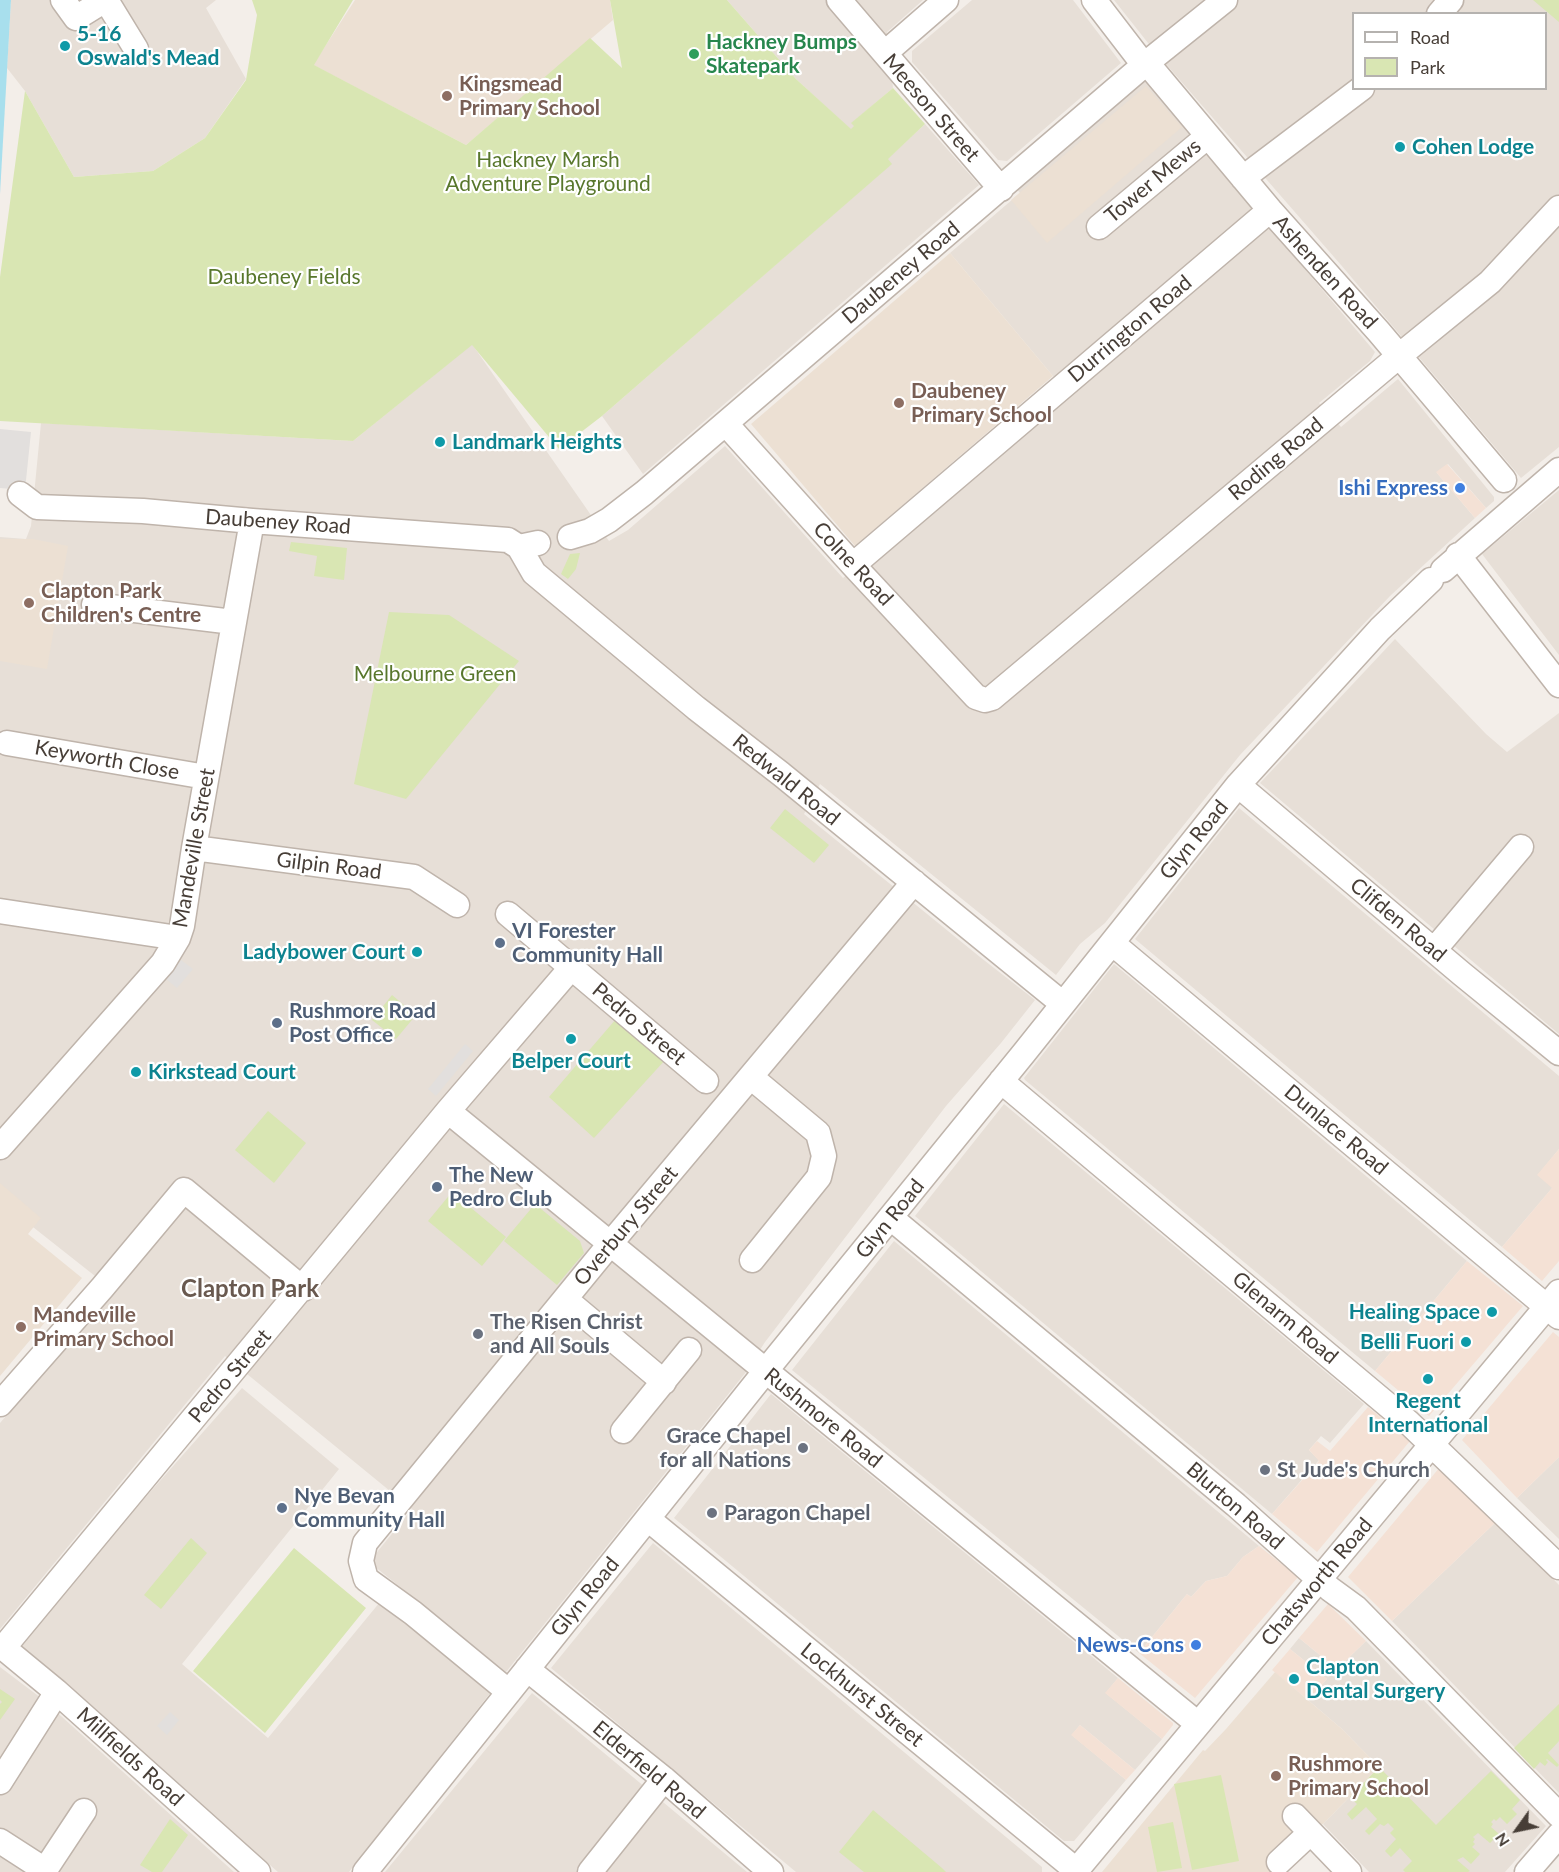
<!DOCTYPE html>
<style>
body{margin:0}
#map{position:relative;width:1559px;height:1872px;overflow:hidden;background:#f3eee9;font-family:Lato,sans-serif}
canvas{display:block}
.legend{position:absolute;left:1352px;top:12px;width:195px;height:78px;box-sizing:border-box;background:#fff;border:2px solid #b5b2af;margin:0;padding:8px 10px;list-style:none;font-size:18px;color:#473e37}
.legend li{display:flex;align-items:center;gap:12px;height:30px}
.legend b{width:30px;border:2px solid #b5b2af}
.north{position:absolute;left:1487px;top:1800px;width:60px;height:60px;-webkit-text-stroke:4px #fff;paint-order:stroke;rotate:237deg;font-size:16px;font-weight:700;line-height:24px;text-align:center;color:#473e37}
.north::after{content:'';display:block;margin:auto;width:21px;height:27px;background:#473e37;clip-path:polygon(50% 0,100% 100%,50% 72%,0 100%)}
</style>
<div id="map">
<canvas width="1559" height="1872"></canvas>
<ul class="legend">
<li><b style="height:8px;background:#fff"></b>Road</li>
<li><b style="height:16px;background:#d9e6b3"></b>Park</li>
</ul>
<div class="north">N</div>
</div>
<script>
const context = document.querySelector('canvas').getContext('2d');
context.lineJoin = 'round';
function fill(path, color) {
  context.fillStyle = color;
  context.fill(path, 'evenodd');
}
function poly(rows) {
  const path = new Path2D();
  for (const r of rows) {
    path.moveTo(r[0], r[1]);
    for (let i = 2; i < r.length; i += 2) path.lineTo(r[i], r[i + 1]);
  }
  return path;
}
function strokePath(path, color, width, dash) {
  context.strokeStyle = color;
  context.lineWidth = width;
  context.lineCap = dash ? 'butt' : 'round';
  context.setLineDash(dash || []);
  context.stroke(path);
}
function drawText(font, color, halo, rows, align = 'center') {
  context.font = font + ' Lato,sans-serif';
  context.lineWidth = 4.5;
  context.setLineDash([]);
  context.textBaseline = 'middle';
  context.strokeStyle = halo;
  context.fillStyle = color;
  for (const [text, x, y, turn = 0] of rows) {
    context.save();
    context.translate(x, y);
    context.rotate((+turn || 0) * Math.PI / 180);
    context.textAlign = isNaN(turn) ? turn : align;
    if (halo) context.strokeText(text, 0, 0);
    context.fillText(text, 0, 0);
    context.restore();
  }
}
fill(poly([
 [11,0,216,0,206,8,246,79,205,138,153,171,74,177,25,91,7,68],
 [727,0,923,0,887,32,893,88,852,123,855,126,851,130,796,79],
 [972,0,1073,0,1121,63,1007,161,998,160,912,62,912,51],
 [1114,0,1559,0,1559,447,1521,478,1341,265,1152,48],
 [1354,14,1546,14,1546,88,1354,88],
 [1132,65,1375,352,1370,361,1319,403,1341,427,1398,379,1494,497,1494,501,1486,508,1448,464,1437,473,1475,518,1390,596,1240,755,1105,923,1080,944,1056,975,820,784,804,814,980,957,1035,1000,1001,1043,946,1106,765,1342,746,1372,506,1672,369,1562,412,1509,225,1356,0,1629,0,1423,114,1291,0,1201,0,537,26,539,31,526,41,423,353,441,472,344,609,541,628,530,725,446,843,578,1067,398,1053,376,950,253,1020,193,1002,171],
 [925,124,979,185,643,474,602,416,891,164,887,159],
 [1559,490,1559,655,1482,554],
 [1395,639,1486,734,1507,752,1559,713,1559,1034,1260,783],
 [1239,808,1559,1076,1559,1149,1538,1175,1553,1187,1502,1247,1135,939],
 [1114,964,1467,1261,1375,1371,1025,1080,1024,1078],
 [1004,1104,1364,1404,1330,1443,1321,1436,1309,1450,1319,1460,1272,1514,915,1216],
 [894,1241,1259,1546,1243,1557,1227,1576,1206,1581,1191,1597,1187,1594,1139,1653,792,1370],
 [242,1388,339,1469,182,1664,268,1738,380,1602,491,1692,349,1872,278,1872,16,1644],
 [771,1394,1118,1678,1106,1693,1162,1739,1135,1770,1080,1725,1072,1735,1126,1780,1074,1841,1064,1841,674,1518],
 [1559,1457,1559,1539,1517,1498],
 [1497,1521,1559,1585,1559,1793,1392,1621],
 [653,1543,1042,1867,1042,1872,796,1872,551,1668],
 [1299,1638,1337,1669,1366,1641,1546,1826,1505,1872,1369,1872,1323,1824,1379,1767,1342,1729,1308,1700,1327,1679,1290,1649],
 [0,1667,41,1698,234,1872,0,1872],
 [532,1693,747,1872,385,1872]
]), '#e7dfd7');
fill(poly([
 [1447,464,1486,508,1475,518,1436,472],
 [1559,1149,1559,1261,1542,1281,1502,1247,1552,1188,1537,1175],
 [1467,1261,1523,1306,1429,1416,1375,1371],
 [1553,1332,1559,1337,1559,1457,1517,1498,1462,1440],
 [1368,1407,1410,1441,1317,1552,1272,1514,1319,1461,1309,1450,1317,1441,1330,1451],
 [1440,1467,1497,1521,1392,1621,1348,1577],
 [1259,1546,1298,1577,1195,1698,1139,1653,1187,1594,1191,1597,1206,1581,1227,1576,1243,1557],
 [1328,1604,1366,1641,1337,1669,1299,1638],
 [1290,1649,1327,1679,1308,1700,1272,1670],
 [1118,1678,1173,1723,1173,1725,1162,1739,1105,1693],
 [1080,1725,1135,1770,1126,1780,1071,1735]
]), '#f4e1d5');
fill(poly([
 [355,0,610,0,613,20,466,145,313,65],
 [1146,86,1182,127,1047,243,1011,200],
 [950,253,1053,376,855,546,751,424],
 [0,539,33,539,68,546,47,669,0,661],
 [0,1183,41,1218,28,1234,82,1278,0,1376],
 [1275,1672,1342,1729,1379,1767,1323,1824,1316,1827,1295,1831,1281,1872,1102,1872,1203,1750,1205,1751,1226,1729]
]), '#ece0d3');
fill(poly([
 [252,0,353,0,314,65,466,145,590,38,622,68,610,0,727,0,796,79,851,129,854,126,851,123,893,88,925,124,888,159,892,164,602,416,559,449,472,345,353,441,0,421,0,277,25,91,74,177,153,171,205,138,246,80,257,15],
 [1533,0,1559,0,1559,22],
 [291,542,347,548,344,580,314,576,317,556,289,551],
 [580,553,576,569,568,579,561,574,570,554],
 [389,612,449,615,519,661,406,799,354,784],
 [785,809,829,845,814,863,770,828],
 [392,995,416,1015,396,1039,372,1020],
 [616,1019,666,1059,594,1138,549,1097],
 [268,1111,306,1143,274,1183,235,1150],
 [452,1192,506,1237,482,1266,428,1221],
 [535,1204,580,1241,584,1253,557,1285,504,1241],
 [191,1538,207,1553,161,1609,144,1595],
 [294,1548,366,1608,265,1733,193,1671],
 [0,1689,15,1699,0,1720,0,1704,2,1702,0,1700],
 [1559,1704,1559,1741,1548,1753,1559,1765,1557,1767,1547,1759,1546,1760,1548,1762,1545,1766,1540,1762,1534,1769,1514,1748],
 [1379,1767,1436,1825,1491,1771,1520,1800,1512,1809,1517,1814,1507,1824,1500,1817,1496,1821,1494,1819,1491,1822,1493,1824,1491,1827,1499,1834,1490,1843,1478,1833,1473,1837,1475,1839,1473,1842,1475,1844,1472,1847,1480,1854,1471,1864,1463,1857,1457,1860,1470,1871,1468,1872,1405,1872,1403,1870,1412,1861,1400,1848,1391,1857,1385,1851,1396,1839,1390,1833,1394,1829,1388,1823,1384,1826,1380,1824,1369,1835,1365,1831,1377,1819,1366,1807,1352,1820,1347,1814,1357,1804,1350,1797],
 [1221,1775,1239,1861,1192,1870,1174,1784],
 [873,1810,942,1868,946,1872,864,1872,839,1852],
 [170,1819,188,1835,162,1872,152,1872,140,1865],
 [1173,1822,1182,1868,1157,1872,1148,1827]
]), '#d9e6b3');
fill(poly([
 [0,429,31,432,25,490,0,488],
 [181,960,193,969,177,988,166,979],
 [465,1044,473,1051,436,1096,428,1089],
 [170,1712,179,1720,167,1735,157,1726]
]), '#e2dfdd');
fill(poly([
 [0,0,11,0,0,194]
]), '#a8dfed');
const minor = poly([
 [63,0,76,18,105,0],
 [106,0,136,49],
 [839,0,1001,189],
 [1094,0,1144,65],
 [1439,14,1451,0],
 [885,53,946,0],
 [1147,63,1270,210,1379,332,1504,480],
 [1243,178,1362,88],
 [1099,227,1208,136],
 [726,424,853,565,976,697,985,700,992,698,1399,356,1490,282,1559,208],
 [20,494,37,507,143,511,252,521,508,540,519,547,538,543],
 [570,537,590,531,609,520,644,493,1144,65,1225,0],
 [519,547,534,573,696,708,781,774,1063,1004],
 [1458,555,1559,685],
 [853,565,1270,210],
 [1443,570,1559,470],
 [94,605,233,622],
 [7,743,206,777],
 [1238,785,1462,974,1559,1053],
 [194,848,414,877,457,905],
 [0,911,178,938],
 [508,914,706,1081],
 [1112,943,1559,1317],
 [1434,950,1521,847],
 [752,1078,818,1133,824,1156,819,1177,752,1260],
 [1001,1081,1408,1422,1559,1567],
 [448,1111,1198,1724],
 [0,1147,163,963,178,938,182,926,194,848,252,521],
 [891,1218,1236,1505,1330,1589,1356,1608,1559,1815],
 [565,1299,664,1382],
 [0,1404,102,1288,184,1190,303,1289],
 [623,1431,689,1350],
 [648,1519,1076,1870],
 [0,1645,57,1692,258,1872],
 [4,1647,448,1111,571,968],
 [527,1669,664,1779,771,1872],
 [509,1692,413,1613,366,1579,361,1561,365,1543,610,1244,914,882],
 [0,1782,57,1692],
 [1295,1816,1349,1872],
 [0,1841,45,1870,84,1811],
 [1279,1862,1310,1833],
 [365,1872,772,1363,1024,1053,1238,785,1380,629,1431,580],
 [590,1872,664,1779],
 [1075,1872,1559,1292],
 [1527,1872,1559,1835]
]);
strokePath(minor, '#bfb4ab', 27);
strokePath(minor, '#fff', 24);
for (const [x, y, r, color] of [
 [65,46,6,"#0f9aa8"],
 [694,54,6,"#2e9e5b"],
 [447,96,6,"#8d6e63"],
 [1400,147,6,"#0f9aa8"],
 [899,403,6,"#8d6e63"],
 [440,442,6,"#0f9aa8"],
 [1460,488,6,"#3f7fe0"],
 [29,603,6,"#8d6e63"],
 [500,943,6,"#5c6f8a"],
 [417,952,6,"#0f9aa8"],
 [277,1023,6,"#5c6f8a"],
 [571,1039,6,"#0f9aa8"],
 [136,1072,6,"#0f9aa8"],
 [437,1187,6,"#5c6f8a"],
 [1492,1312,6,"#0f9aa8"],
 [21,1327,6,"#8d6e63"],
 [478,1334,6,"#6b7280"],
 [1466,1342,6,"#0f9aa8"],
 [1428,1379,6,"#0f9aa8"],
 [803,1448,6,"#6b7280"],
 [1265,1470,6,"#6b7280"],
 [282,1508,6,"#5c6f8a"],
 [712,1513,6,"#6b7280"],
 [1196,1645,6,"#3f7fe0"],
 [1294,1679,6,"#0f9aa8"],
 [1276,1776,6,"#8d6e63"]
]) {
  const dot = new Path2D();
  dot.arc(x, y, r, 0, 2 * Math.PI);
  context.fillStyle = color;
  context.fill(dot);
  strokePath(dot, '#fff', 2);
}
drawText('bold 21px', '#0d838f', '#fff', [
 ["5-16",77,34],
 ["Oswald's Mead",77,58],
 ["Cohen Lodge",1412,147],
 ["Landmark Heights",452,442],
 ["Ladybower Court",405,952,"right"],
 ["Belper Court",571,1061,"center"],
 ["Kirkstead Court",148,1072],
 ["Healing Space",1480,1312,"right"],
 ["Belli Fuori",1454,1342,"right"],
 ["Regent",1428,1401,"center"],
 ["International",1428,1425,"center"],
 ["Clapton",1306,1667],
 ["Dental Surgery",1306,1691]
], 'left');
drawText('bold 21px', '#27864d', '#fff', [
 ["Hackney Bumps",706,42],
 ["Skatepark",706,66]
], 'left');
drawText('bold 21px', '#785e54', '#fff', [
 ["Kingsmead",459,84],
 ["Primary School",459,108],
 ["Daubeney",911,391],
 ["Primary School",911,415],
 ["Clapton Park",41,591],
 ["Children's Centre",41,615],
 ["Mandeville",33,1315],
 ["Primary School",33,1339],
 ["Rushmore",1288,1764],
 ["Primary School",1288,1788]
], 'left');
drawText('21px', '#473e37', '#fff', [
 ["Meeson Street",931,108,49],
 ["Tower Mews",1153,181,-40],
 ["Ashenden Road",1325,272,48],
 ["Daubeney Road",901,273,-40],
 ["Durrington Road",1130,329,-40],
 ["Roding Road",1276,459,-40],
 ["Daubeney Road",278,522,4],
 ["Colne Road",853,564,47],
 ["Keyworth Close",107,760,10],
 ["Redwald Road",786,780,39],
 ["Glyn Road",1194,840,-51],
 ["Mandeville Street",194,848,-80],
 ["Gilpin Road",329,866,7],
 ["Clifden Road",1398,920,40],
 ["Pedro Street",639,1024,40],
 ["Dunlace Road",1336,1130,40],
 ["Glyn Road",890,1219,-51],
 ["Overbury Street",626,1226,-50],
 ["Glenarm Road",1285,1318,40],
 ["Pedro Street",230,1376,-50],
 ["Rushmore Road",823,1418,39],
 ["Blurton Road",1235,1506,41],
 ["Chatsworth Road",1317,1582,-50],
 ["Glyn Road",585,1597,-51],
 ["Lockhurst Street",862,1695,39],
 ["Millfields Road",130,1757,42],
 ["Elderfield Road",649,1770,40]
]);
drawText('21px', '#58772c', '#fff', [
 ["Hackney Marsh",548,160],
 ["Adventure Playground",548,184],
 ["Daubeney Fields",284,277],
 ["Melbourne Green",435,674]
]);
drawText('bold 21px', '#366cbe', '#fff', [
 ["Ishi Express",1448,488],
 ["News-Cons",1184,1645]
], 'right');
drawText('bold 21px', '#4e5e75', '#fff', [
 ["VI Forester",512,931],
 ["Community Hall",512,955],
 ["Rushmore Road",289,1011],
 ["Post Office",289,1035],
 ["The New",449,1175],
 ["Pedro Club",449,1199],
 ["Nye Bevan",294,1496],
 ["Community Hall",294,1520]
], 'left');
drawText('bold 21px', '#5b616d', '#fff', [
 ["The Risen Christ",490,1322],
 ["and All Souls",490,1346],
 ["Grace Chapel",791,1436,"right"],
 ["for all Nations",791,1460,"right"],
 ["St Jude's Church",1277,1470],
 ["Paragon Chapel",724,1513]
], 'left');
drawText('bold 24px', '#69594f', '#fff', [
 ["Clapton Park",250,1289]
]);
</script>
